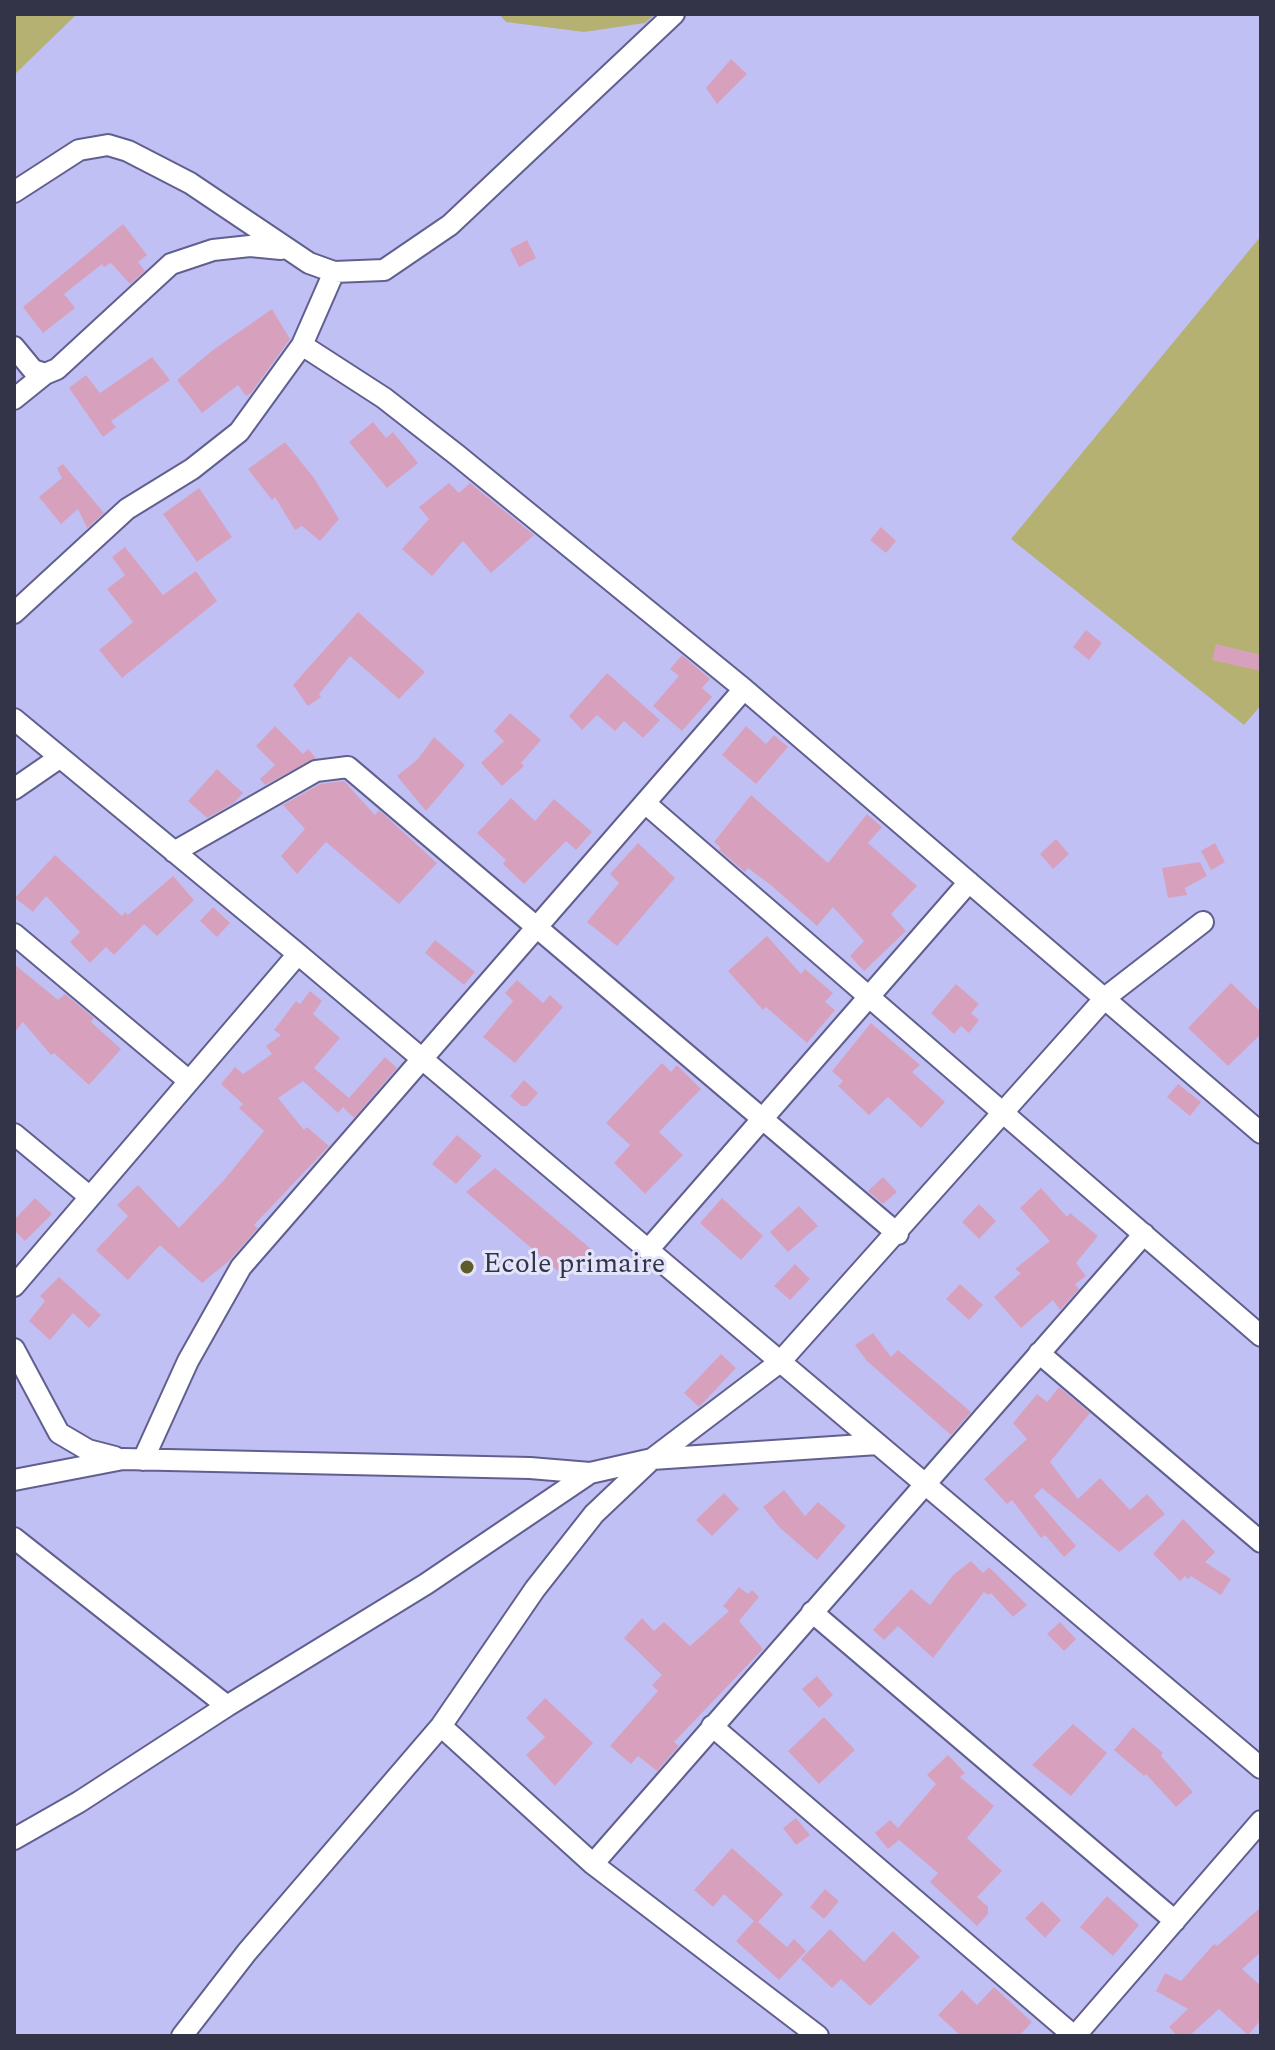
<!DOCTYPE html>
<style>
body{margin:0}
#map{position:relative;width:1275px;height:2050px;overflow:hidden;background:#c1c0f5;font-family:Spectral,serif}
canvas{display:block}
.frame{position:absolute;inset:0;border:16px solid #343449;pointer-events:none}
</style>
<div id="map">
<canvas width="1275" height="2050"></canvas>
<div class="frame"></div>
</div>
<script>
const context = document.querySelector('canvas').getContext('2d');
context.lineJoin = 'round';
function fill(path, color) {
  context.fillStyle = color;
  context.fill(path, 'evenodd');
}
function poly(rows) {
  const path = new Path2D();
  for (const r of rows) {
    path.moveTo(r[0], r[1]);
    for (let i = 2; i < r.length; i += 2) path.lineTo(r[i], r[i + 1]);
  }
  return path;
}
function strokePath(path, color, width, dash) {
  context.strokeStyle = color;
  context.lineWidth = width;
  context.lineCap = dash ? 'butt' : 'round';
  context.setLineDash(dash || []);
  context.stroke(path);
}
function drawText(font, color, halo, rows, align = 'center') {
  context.font = font + ' Spectral,serif';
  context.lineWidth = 6;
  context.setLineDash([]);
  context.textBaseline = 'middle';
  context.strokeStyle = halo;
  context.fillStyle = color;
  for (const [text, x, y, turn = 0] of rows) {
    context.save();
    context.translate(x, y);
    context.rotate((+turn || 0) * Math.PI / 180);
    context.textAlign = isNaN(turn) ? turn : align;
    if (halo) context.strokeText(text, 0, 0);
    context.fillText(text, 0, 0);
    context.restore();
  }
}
fill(poly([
 [14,14,77,14,14,75],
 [499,14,655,14,645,23,584,32,506,22],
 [1261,236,1261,705,1244,725,1011,539]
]), '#b5b172');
fill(poly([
 [731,59,747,74,717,104,706,88],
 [123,224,147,255,138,262,145,271,130,284,111,263,104,267,102,264,64,294,75,308,43,333,23,307],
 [527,240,536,258,519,267,510,249],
 [272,309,290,339,251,393,246,396,238,385,202,413,177,380,213,350],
 [152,357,170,380,111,421,116,427,103,437,69,388,86,375,100,393],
 [373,422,386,438,393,432,418,463,387,488,349,442],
 [285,442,314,478,339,519,320,541,302,526,295,530,275,497,272,500,248,469],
 [63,464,104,513,87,528,78,509,61,524,39,497,62,478,57,468],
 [449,483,459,493,470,483,534,535,491,573,463,541,432,576,402,549,429,519,419,507],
 [199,488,232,537,197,562,163,514],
 [881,527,896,541,886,553,870,540],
 [125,547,163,595,196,571,217,601,122,678,99,650,133,622,107,589,125,575,112,557],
 [358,612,425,672,399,699,350,656,319,694,321,697,308,706,293,685],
 [1086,630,1102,643,1089,660,1073,647],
 [1216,644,1261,655,1261,671,1212,660],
 [682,655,710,679,702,688,712,697,682,731,653,706,679,676,670,669],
 [607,673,660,720,643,738,624,721,615,731,597,715,582,730,569,716],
 [510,713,541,740,521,763,524,766,502,786,481,763,504,741,494,731],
 [275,726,303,754,308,749,316,758,265,785,260,779,275,765,256,746],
 [746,726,766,744,774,735,788,747,756,784,722,755],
 [434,737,465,765,426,811,397,776,418,759],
 [217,769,243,793,234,803,207,818,188,801],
 [344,781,375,815,379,810,437,863,399,904,326,842,297,874,281,856,305,829,283,805,320,784],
 [751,795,828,863,867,814,882,827,868,843,917,886,891,914,906,931,864,971,850,956,864,941,833,907,817,926,772,886,748,868,745,872,719,850,721,848,714,842],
 [511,798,535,821,554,799,592,832,576,850,566,841,524,884,503,864,506,860,477,833],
 [1056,839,1069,854,1053,869,1040,854],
 [638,843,675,878,617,946,587,922,619,883,610,874],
 [1215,843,1225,862,1211,870,1201,851],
 [55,855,122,916,125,912,128,915,173,876,194,900,157,936,144,924,114,955,106,947,90,963,70,942,80,932,46,896,33,912,15,898],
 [1200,862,1207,876,1185,888,1187,895,1168,898,1162,868],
 [213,907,230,923,217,937,200,921],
 [767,936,801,974,805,969,833,993,825,1002,835,1010,807,1043,766,1007,763,1010,728,971],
 [435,940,475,972,464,985,425,953],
 [14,964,58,1000,65,994,94,1018,91,1022,121,1049,89,1085,54,1053,51,1055,23,1022,14,1033],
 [517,980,543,1003,550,995,563,1007,515,1063,483,1037,513,1001,505,993],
 [1231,983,1261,1012,1261,1034,1228,1066,1188,1028],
 [956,984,979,1004,971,1013,979,1020,969,1033,961,1026,954,1034,931,1013],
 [310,991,322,1001,313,1014,340,1038,314,1068,349,1098,385,1057,397,1068,354,1118,343,1107,338,1113,303,1081,278,1098,304,1130,307,1127,329,1146,254,1225,258,1228,229,1261,202,1283,160,1245,128,1280,96,1250,128,1216,117,1205,138,1185,179,1228,224,1180,264,1131,239,1108,243,1104,221,1084,235,1067,243,1074,272,1054,266,1046,281,1035,274,1030,296,1001,300,1004],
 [871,1023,920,1065,912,1072,945,1102,921,1128,888,1097,869,1115,838,1086,843,1081,832,1071],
 [662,1063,671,1072,677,1065,701,1089,659,1132,683,1155,645,1194,614,1163,630,1145,606,1123],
 [524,1080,538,1093,527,1106,521,1106,510,1096],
 [1178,1084,1201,1102,1190,1116,1167,1097],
 [457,1135,482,1156,456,1184,432,1164],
 [495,1168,591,1249,566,1278,466,1192],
 [883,1177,897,1192,883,1204,868,1191],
 [1041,1188,1067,1217,1070,1213,1098,1236,1076,1263,1086,1276,1075,1284,1079,1289,1060,1310,1053,1300,1021,1328,994,1297,1021,1273,1015,1269,1050,1241,1020,1208],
 [35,1198,52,1214,25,1241,14,1230,14,1220],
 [722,1198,763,1236,741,1260,700,1223],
 [979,1204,996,1221,979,1239,962,1222],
 [799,1206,818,1226,788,1252,770,1232],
 [795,1264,810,1279,790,1300,774,1286],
 [59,1277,101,1315,89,1328,73,1313,50,1340,29,1321,45,1301,40,1296],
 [960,1284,983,1305,969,1320,946,1299],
 [873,1333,891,1357,898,1350,971,1412,951,1435,867,1361,855,1345],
 [721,1354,736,1368,699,1407,684,1393],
 [1059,1387,1090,1413,1050,1462,1078,1499,1100,1478,1130,1510,1147,1494,1165,1514,1119,1552,1042,1488,1034,1496,1076,1546,1064,1557,1045,1535,1041,1538,1012,1500,1007,1504,984,1479,1027,1439,1013,1423,1037,1394,1047,1402],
 [784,1490,805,1516,818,1502,846,1526,817,1560,779,1527,763,1507],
 [724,1493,739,1509,712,1536,696,1520],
 [1183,1519,1215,1552,1205,1562,1231,1579,1221,1595,1191,1576,1188,1579,1185,1576,1180,1581,1153,1554],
 [971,1561,983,1573,989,1567,1027,1605,1013,1617,991,1593,988,1595,984,1592,933,1658,898,1626,884,1640,873,1630,911,1589,930,1605,953,1575],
 [739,1587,748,1594,752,1590,759,1597,739,1621,763,1649,674,1742,679,1746,657,1771,638,1756,631,1764,610,1746,658,1691,652,1685,662,1675,624,1638,642,1618,654,1631,664,1622,690,1646,729,1611,723,1606],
 [1060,1622,1076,1639,1064,1651,1047,1634],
 [817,1676,833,1695,819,1708,802,1689],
 [545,1698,593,1743,555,1786,526,1755,545,1737,526,1718],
 [824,1717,855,1750,819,1784,788,1751],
 [1073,1724,1107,1753,1071,1796,1032,1765],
 [1133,1727,1163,1753,1161,1756,1193,1792,1176,1807,1146,1774,1144,1776,1114,1750],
 [948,1755,965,1773,960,1777,994,1806,967,1838,1002,1871,977,1897,988,1907,988,1914,977,1926,930,1882,938,1873,899,1840,888,1849,875,1833,890,1820,898,1828,936,1784,927,1775],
 [796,1818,810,1835,796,1845,783,1828],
 [732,1848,783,1894,758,1922,787,1947,794,1939,806,1951,779,1980,736,1941,754,1921,724,1894,713,1907,694,1890],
 [825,1889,839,1901,824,1919,810,1907],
 [1107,1896,1139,1925,1113,1956,1080,1927],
 [1042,1901,1061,1920,1045,1938,1025,1918],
 [1261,1907,1261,1952,1242,1969,1261,1986,1261,2020,1248,2035,1219,2009,1189,2036,1177,2036,1169,2027,1188,2009,1156,1991,1165,1973,1181,1981,1214,1944,1217,1946],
 [830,1929,864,1962,893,1931,920,1957,870,2006,841,1979,832,1988,801,1959],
 [994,1987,1032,2022,1019,2036,961,2036,938,2015,962,1990,977,2005]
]), '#d7a1be');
const street = poly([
 [14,192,79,150,108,145,128,151,190,183,309,263,334,272,384,270,450,225,674,14],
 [302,345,384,398,457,455,744,689,1261,1133],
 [14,347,33,370,45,374,57,369,171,264,213,250,250,246,281,249],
 [14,399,45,374],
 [14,613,127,509,192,469,239,432,302,345,334,272],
 [14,719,298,954,1261,1768],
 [14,789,59,758],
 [645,803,1261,1336],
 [174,852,316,771,348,767,898,1234],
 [14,934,189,1081],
 [14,1134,90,1197],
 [648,1250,969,882],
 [14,1286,298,954],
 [14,1349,59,1433,88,1450,115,1457],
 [1039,1353,1261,1542],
 [143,1460,188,1361,241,1267,744,689],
 [14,1480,123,1459,530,1468,590,1473,652,1459,878,1444],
 [14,1538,227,1706,426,1584,590,1473],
 [812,1612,1175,1921],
 [441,1726,593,1864,818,2036],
 [712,1726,1074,2036],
 [14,1839,79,1802,227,1706],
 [593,1864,1144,1234],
 [182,2036,247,1952,441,1726,535,1589,594,1514,652,1459,780,1362,1106,997,1203,922],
 [1075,2036,1261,1821]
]);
strokePath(street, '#615f8f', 24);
strokePath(street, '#fff', 20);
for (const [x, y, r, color] of [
 [467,1267,8,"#605c29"]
]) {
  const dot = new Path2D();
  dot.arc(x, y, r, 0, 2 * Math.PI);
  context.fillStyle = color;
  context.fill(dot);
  strokePath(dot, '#e4e5fb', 3);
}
drawText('28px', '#343449', '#e4e5fb', [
 ["Ecole primaire",483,1267]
], 'left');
</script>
